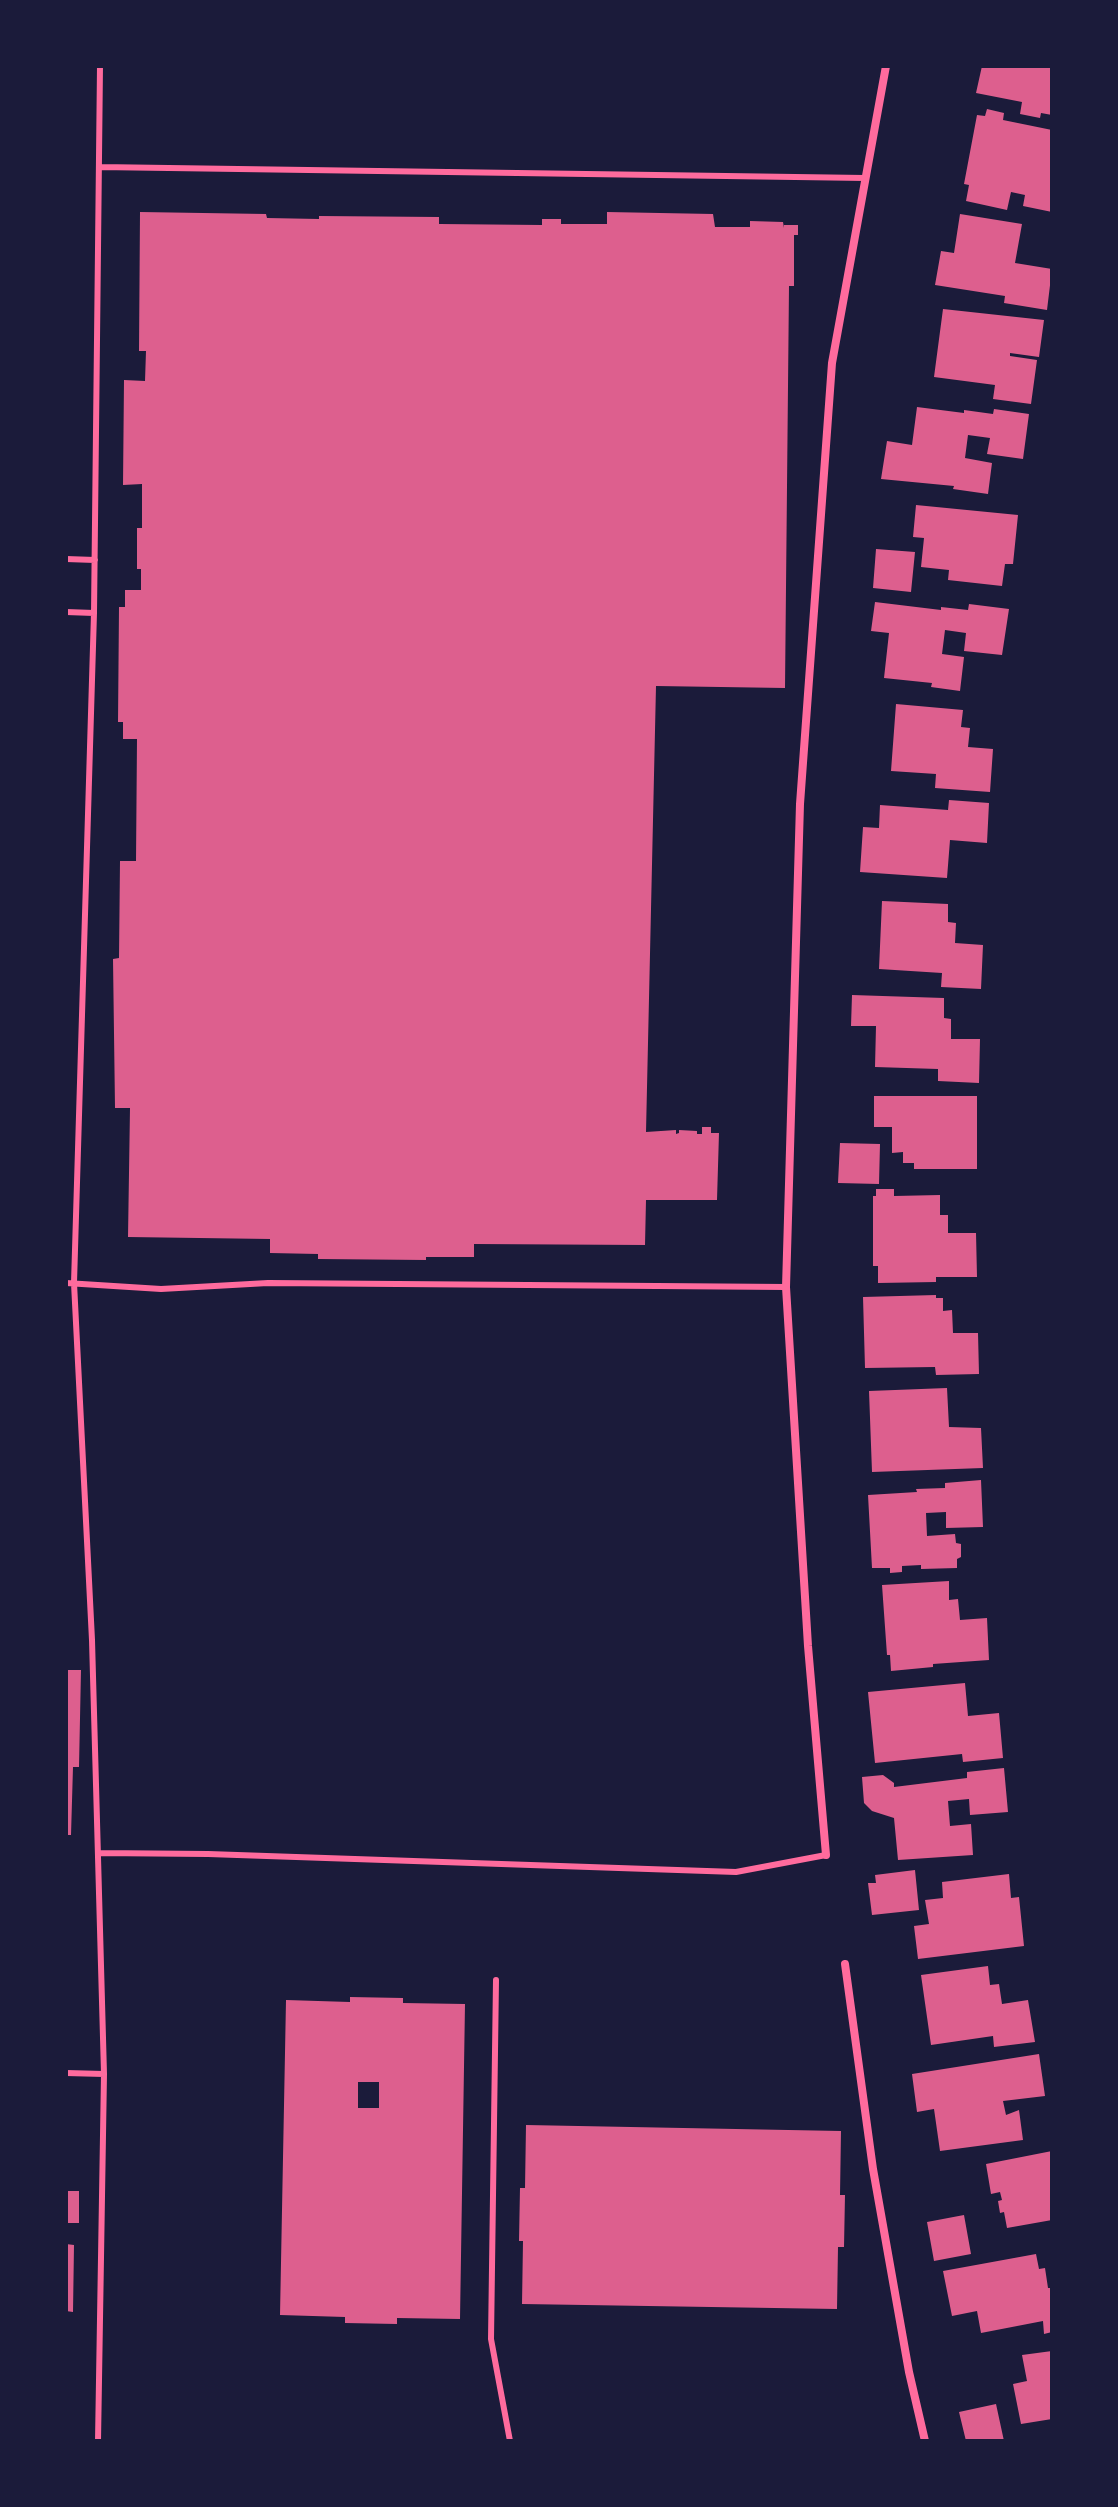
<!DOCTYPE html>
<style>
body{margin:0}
#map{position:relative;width:1118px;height:2507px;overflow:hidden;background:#1b1b3a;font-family:"Libre Baskerville",serif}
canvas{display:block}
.frame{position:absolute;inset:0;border:68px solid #1b1b3a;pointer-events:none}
</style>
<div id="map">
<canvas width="1118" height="2507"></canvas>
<div class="frame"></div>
</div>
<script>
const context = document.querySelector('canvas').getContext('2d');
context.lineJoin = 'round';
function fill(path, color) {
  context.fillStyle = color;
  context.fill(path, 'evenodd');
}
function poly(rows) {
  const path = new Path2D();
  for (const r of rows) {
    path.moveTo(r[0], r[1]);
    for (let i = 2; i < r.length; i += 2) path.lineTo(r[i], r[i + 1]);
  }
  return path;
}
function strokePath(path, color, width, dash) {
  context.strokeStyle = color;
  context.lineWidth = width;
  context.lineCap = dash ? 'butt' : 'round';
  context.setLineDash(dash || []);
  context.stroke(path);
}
fill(poly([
 [982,66,1052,66,1052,115,1041,113,1040,118,1020,114,1022,102,976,93],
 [987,109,1004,113,1003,120,1052,130,1052,212,1023,206,1025,195,1011,192,1007,210,966,201,969,185,964,184,977,115,985,116],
 [140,212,266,214,267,218,319,219,319,216,439,217,439,224,542,225,542,219,561,219,561,224,607,224,607,212,713,214,715,227,750,227,750,221,783,222,784,228,784,225,798,225,798,235,794,235,794,286,789,286,785,688,656,686,646,1132,676,1130,676,1134,679,1133,679,1130,697,1131,697,1134,702,1134,702,1127,711,1127,711,1133,719,1133,717,1200,646,1200,645,1245,474,1244,474,1257,426,1257,426,1260,318,1259,318,1254,270,1253,270,1239,128,1237,130,1108,115,1108,113,959,119,958,120,861,136,861,137,739,123,739,123,722,118,722,119,607,125,607,125,590,141,590,141,569,137,569,137,528,142,528,142,484,123,485,124,380,145,381,146,351,139,351],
 [960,214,1022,224,1015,263,1052,269,1047,310,1004,303,1005,296,935,285,941,251,954,253],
 [943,309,1044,320,1039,357,1010,353,1010,356,1037,360,1031,404,993,399,995,385,934,377],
 [917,407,964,413,964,410,993,414,994,409,1029,414,1023,459,987,454,990,438,968,435,965,458,992,463,988,494,953,489,954,486,881,479,887,441,912,445],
 [916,505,1018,515,1013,564,1005,564,1002,586,948,580,949,570,921,567,924,538,913,537],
 [876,549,915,552,911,592,873,588],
 [875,602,941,610,941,607,968,610,969,604,1009,609,1002,655,964,651,966,633,945,630,942,654,964,657,960,691,931,687,932,683,884,678,889,633,871,631],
 [896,704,963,710,961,727,970,728,968,747,993,749,990,792,935,788,936,774,891,771],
 [949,800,989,803,987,843,950,840,947,878,860,872,863,827,879,828,880,805,948,810],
 [882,901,948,904,948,922,956,923,955,943,983,945,981,989,941,987,942,973,879,969],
 [852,995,944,998,944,1018,951,1019,951,1039,980,1039,979,1083,938,1081,938,1069,875,1067,876,1026,851,1026],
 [874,1096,977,1096,977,1169,914,1169,914,1163,903,1163,903,1152,892,1153,892,1127,874,1127],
 [840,1143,880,1144,879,1184,838,1183],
 [876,1189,894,1189,894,1196,940,1195,940,1215,948,1215,948,1233,976,1233,977,1277,936,1277,936,1282,878,1283,878,1266,873,1266,873,1196,876,1196],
 [936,1295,936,1298,943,1298,943,1311,952,1310,953,1333,978,1333,979,1374,936,1375,935,1367,865,1368,863,1297],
 [947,1388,949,1427,981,1428,983,1468,872,1472,869,1391],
 [981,1480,983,1527,946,1528,946,1512,926,1513,927,1536,955,1534,956,1543,961,1544,961,1557,957,1559,957,1568,921,1569,921,1565,902,1566,902,1572,890,1573,890,1568,872,1568,868,1495,917,1492,916,1489,945,1488,945,1483],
 [949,1581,949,1600,958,1599,960,1620,987,1618,989,1660,933,1664,933,1667,891,1671,890,1655,887,1655,882,1585],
 [66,1670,81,1670,79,1767,73,1767,71,1835,66,1835],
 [965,1683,968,1716,999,1713,1003,1758,963,1762,962,1754,875,1763,868,1692],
 [1004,1768,1008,1812,970,1815,969,1799,948,1801,950,1826,971,1824,973,1855,898,1860,894,1818,872,1811,864,1803,862,1777,883,1775,894,1783,894,1787,967,1778,967,1772],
 [915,1870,919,1910,872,1915,868,1883,876,1883,875,1875],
 [1009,1874,1011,1898,1019,1897,1024,1946,918,1959,914,1926,929,1924,925,1900,943,1898,942,1882],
 [988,1966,990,1985,999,1984,1002,2004,1028,2000,1035,2042,994,2047,993,2036,931,2045,921,1975],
 [350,1997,403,1998,403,2003,465,2004,460,2319,397,2318,397,2324,345,2323,345,2317,280,2315,286,2000,350,2002],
 [358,2082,379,2082,379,2108,358,2108],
 [1039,2054,1045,2096,1003,2101,1006,2115,1019,2110,1023,2140,940,2151,934,2109,917,2112,912,2074],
 [526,2125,841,2131,840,2195,845,2195,844,2247,838,2247,837,2309,522,2304,523,2241,519,2241,520,2188,525,2188],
 [1052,2151,1052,2220,1007,2228,1004,2212,1000,2213,998,2201,1002,2200,1000,2192,991,2194,986,2164],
 [66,2191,79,2191,79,2223,66,2223],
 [964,2215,971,2254,934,2261,927,2222],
 [66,2244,74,2245,73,2312,66,2311],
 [1036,2254,1039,2269,1045,2268,1048,2288,1052,2288,1052,2332,1044,2334,1043,2321,981,2333,977,2311,952,2316,943,2271],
 [1052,2351,1052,2419,1021,2424,1013,2384,1027,2381,1022,2355],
 [996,2404,1004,2441,966,2441,959,2412]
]), '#dd5f8e');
strokePath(poly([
 [99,167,865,178],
 [66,559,95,560],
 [66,612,94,613],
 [66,1283,161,1289,268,1283,786,1287],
 [98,1853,208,1854,736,1872,826,1855],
 [496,1980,491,2339,510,2441],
 [66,2073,104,2074],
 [98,2441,104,2074,92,1640,74,1283,94,613,100,66]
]), '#ff6b9d', 6);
strokePath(poly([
 [826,1855,808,1646,786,1287,800,804,832,363,886,66],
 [845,1964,873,2169,909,2372,925,2441]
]), '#ff6b9d', 8);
</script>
